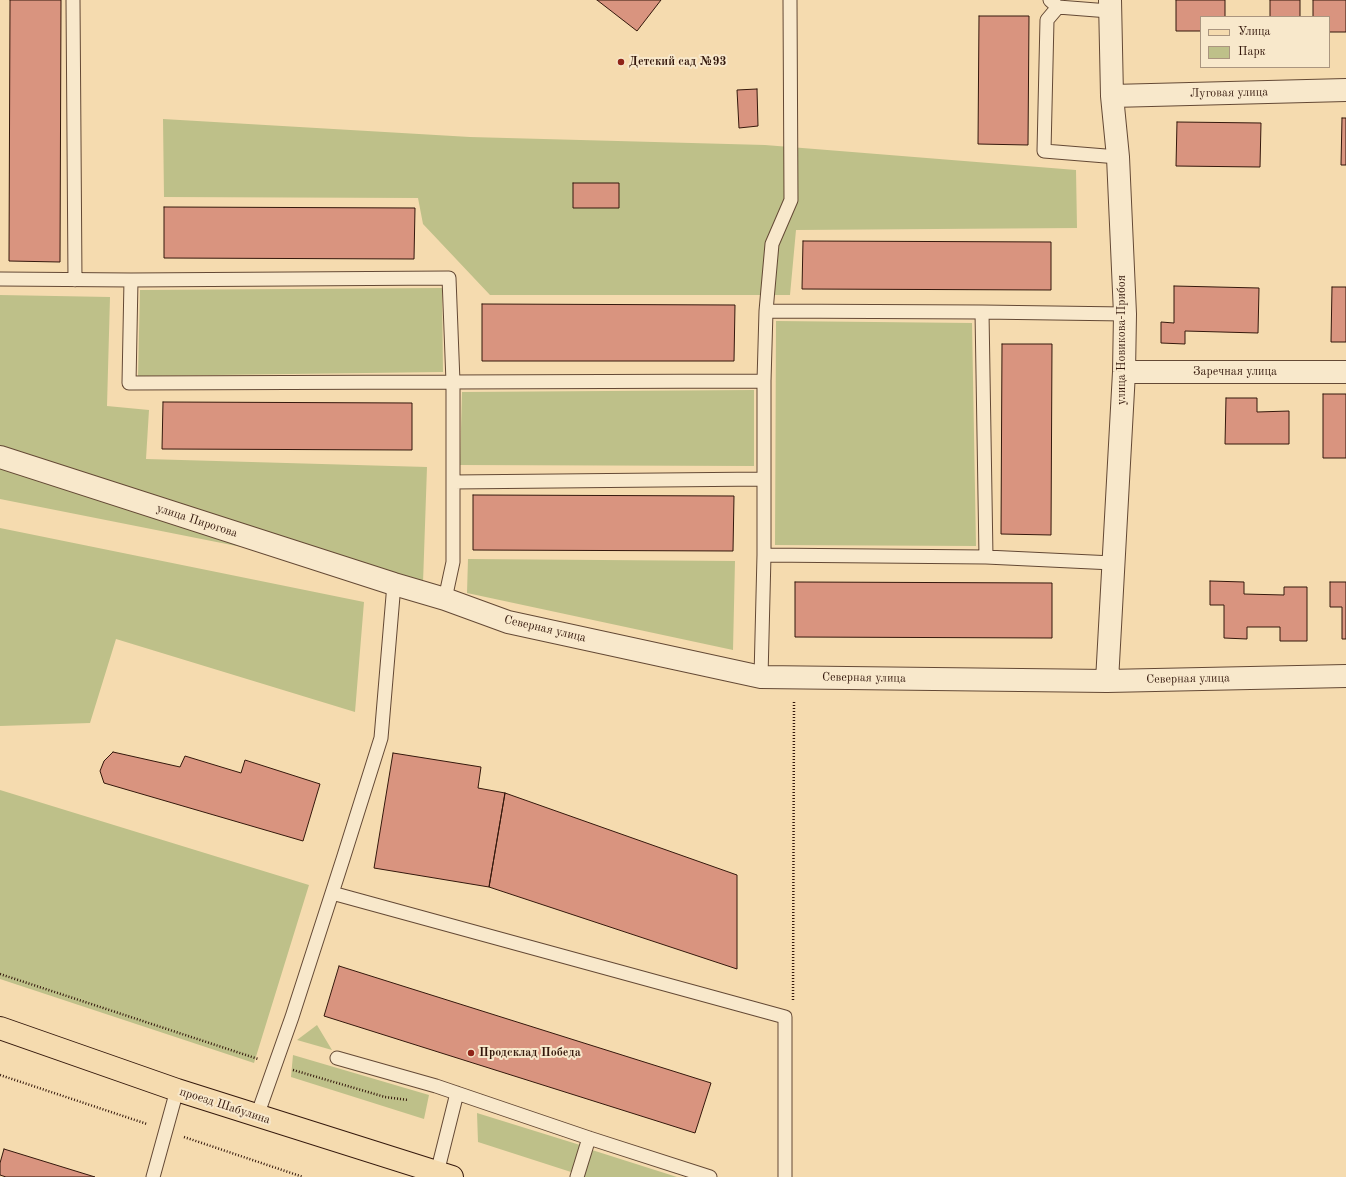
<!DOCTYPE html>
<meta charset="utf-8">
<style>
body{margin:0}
#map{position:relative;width:1346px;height:1177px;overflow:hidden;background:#f5dbaf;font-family:"Old Standard TT",serif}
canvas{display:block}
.legend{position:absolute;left:1200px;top:16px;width:130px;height:52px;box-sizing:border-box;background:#f8e8cb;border:1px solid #aa957f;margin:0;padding:5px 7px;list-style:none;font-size:12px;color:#34180c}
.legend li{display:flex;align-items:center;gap:8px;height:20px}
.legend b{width:20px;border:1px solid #aa957f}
</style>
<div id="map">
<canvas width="1346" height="1177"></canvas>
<ul class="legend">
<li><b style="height:5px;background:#f5dbaf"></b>Улица</li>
<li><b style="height:11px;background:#bec089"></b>Парк</li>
</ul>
</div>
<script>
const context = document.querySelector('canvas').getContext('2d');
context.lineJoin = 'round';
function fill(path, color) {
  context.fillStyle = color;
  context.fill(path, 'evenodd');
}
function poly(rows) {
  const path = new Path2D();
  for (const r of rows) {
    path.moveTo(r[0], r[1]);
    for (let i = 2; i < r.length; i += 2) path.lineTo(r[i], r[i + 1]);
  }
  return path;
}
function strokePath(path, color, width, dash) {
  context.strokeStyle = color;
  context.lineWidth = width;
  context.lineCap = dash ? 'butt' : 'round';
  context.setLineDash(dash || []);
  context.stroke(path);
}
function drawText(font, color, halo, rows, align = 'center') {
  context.font = font + ' "Old Standard TT",serif';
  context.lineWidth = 4;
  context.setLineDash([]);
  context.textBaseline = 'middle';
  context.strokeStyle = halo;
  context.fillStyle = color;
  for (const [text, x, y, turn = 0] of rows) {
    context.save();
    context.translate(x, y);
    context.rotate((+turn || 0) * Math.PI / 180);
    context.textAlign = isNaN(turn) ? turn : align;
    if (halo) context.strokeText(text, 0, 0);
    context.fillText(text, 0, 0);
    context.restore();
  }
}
fill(poly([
 [163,119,470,137,765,145,1076,170,1077,228,796,230,790,295,490,295,423,224,418,198,164,197],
 [442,288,443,372,138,376,140,290],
 [0,295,110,297,107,406,149,410,146,459,427,467,423,583,0,499],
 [776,321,972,323,976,546,775,545],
 [754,390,754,466,460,465,462,392],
 [0,528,364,602,355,712,116,639,90,723,0,726],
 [468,559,735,561,733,650,467,593],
 [0,790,309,885,254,1063,0,979],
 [317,1025,332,1050,297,1040],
 [293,1055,429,1095,424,1119,291,1077],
 [477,1113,580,1145,571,1172,478,1142],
 [592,1150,677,1177,584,1177]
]), '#bec089');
const building = poly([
 [10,0,61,0,60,262,9,261,10,0],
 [597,0,661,0,637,31,597,0],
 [1176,0,1225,0,1225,17,1201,17,1201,31,1176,31,1176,0],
 [1270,0,1300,0,1300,17,1270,17,1270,0],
 [1313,0,1346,0,1346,32,1329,32,1329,17,1313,17,1313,0],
 [979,16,1029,16,1028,145,978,144,979,16],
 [757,89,758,126,739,128,737,90,757,89],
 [1342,118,1346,118,1346,165,1341,165,1342,118],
 [1177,122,1261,123,1260,167,1176,166,1177,122],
 [573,183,619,183,619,208,573,208,573,183],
 [164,207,415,208,414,259,164,258,164,207],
 [803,241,1051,242,1051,290,802,289,803,241],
 [1174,286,1259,288,1258,333,1185,331,1185,344,1161,343,1161,322,1174,323,1174,286],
 [1332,287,1346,287,1346,342,1331,342,1332,287],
 [482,304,735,305,734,361,482,361,482,304],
 [1002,344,1052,344,1051,535,1001,534,1002,344],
 [1323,394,1346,394,1346,458,1323,458,1323,394],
 [1226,398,1257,398,1257,412,1289,411,1289,444,1225,444,1226,398],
 [163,402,412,403,412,450,162,449,163,402],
 [473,495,734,496,733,551,473,550,473,495],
 [1210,581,1244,582,1244,594,1284,595,1284,587,1307,587,1307,641,1280,641,1280,627,1247,627,1247,639,1224,638,1224,605,1210,605,1210,581],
 [795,582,1052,583,1052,638,795,637,795,582],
 [1330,582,1346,582,1346,639,1342,639,1342,607,1330,607,1330,582],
 [113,752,180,767,185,756,241,773,245,760,320,784,303,841,104,783,100,771,104,761,113,752],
 [393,753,481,767,478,788,505,793,489,887,374,868,393,753],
 [505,793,737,875,737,969,489,887,505,793],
 [339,966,711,1083,695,1133,324,1016,339,966],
 [4,1149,95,1177,6,1177,0,1175,0,1163,4,1149]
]);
fill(building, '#d9947f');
strokePath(building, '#34180c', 1);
const lane = poly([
 [73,0,75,280],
 [1050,0,1058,7,1109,11],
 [1058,7,1047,20,1044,151,1118,157],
 [0,279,131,280,129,383,764,381,764,555],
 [131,280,449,278,453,382,453,562,445,599],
 [766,311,772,244,791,200,790,0],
 [982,312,986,557],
 [764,381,766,311,982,312,1125,314],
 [453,482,764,479],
 [761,677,764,555,986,557,1113,563],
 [332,893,785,1017,785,1177],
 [337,1058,436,1086,589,1138,710,1177],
 [257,1116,292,1017,343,859,381,738,394,584],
 [437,1173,457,1093],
 [153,1177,177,1090],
 [577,1177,589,1138]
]);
const street = poly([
 [1112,96,1346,90],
 [1124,372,1346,372],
 [0,457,394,584,445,599,508,622,761,677,1107,681,1346,676],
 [1107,681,1124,372,1125,314,1118,157,1112,96,1110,0]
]);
const primary = poly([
 [0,1028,177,1090,452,1177]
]);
strokePath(lane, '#644935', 15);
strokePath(street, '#644935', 24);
strokePath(primary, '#34180c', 24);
strokePath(poly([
 [0,974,258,1059],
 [793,1000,794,701],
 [293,1070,385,1097,408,1100],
 [0,1075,147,1124],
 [184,1137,303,1177]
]), '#34180c', 2.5, [1, 2]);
strokePath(lane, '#f8e8cb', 13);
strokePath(street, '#f8e8cb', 22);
strokePath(primary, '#f5dbaf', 22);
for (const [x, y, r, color] of [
 [621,62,4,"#8f2418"],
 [471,1053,4,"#8f2418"]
]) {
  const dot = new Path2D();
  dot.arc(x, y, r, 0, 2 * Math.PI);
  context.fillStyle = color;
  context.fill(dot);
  strokePath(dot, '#f8e8cb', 1.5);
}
drawText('bold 12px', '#34180c', '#f8e8cb', [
 ["Детский сад №93",629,62],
 ["Продсклад Победа",479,1053]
], 'left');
drawText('12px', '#34180c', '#f8e8cb', [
 ["Луговая улица",1229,93,-1],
 ["улица Новикова-Прибоя",1122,340,-90],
 ["Заречная улица",1235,372],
 ["улица Пирогова",197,521,18],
 ["Северная улица",545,629,13],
 ["Северная улица",864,678,1],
 ["Северная улица",1188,679,-1],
 ["проезд Шабулина",225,1106,18]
]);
</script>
